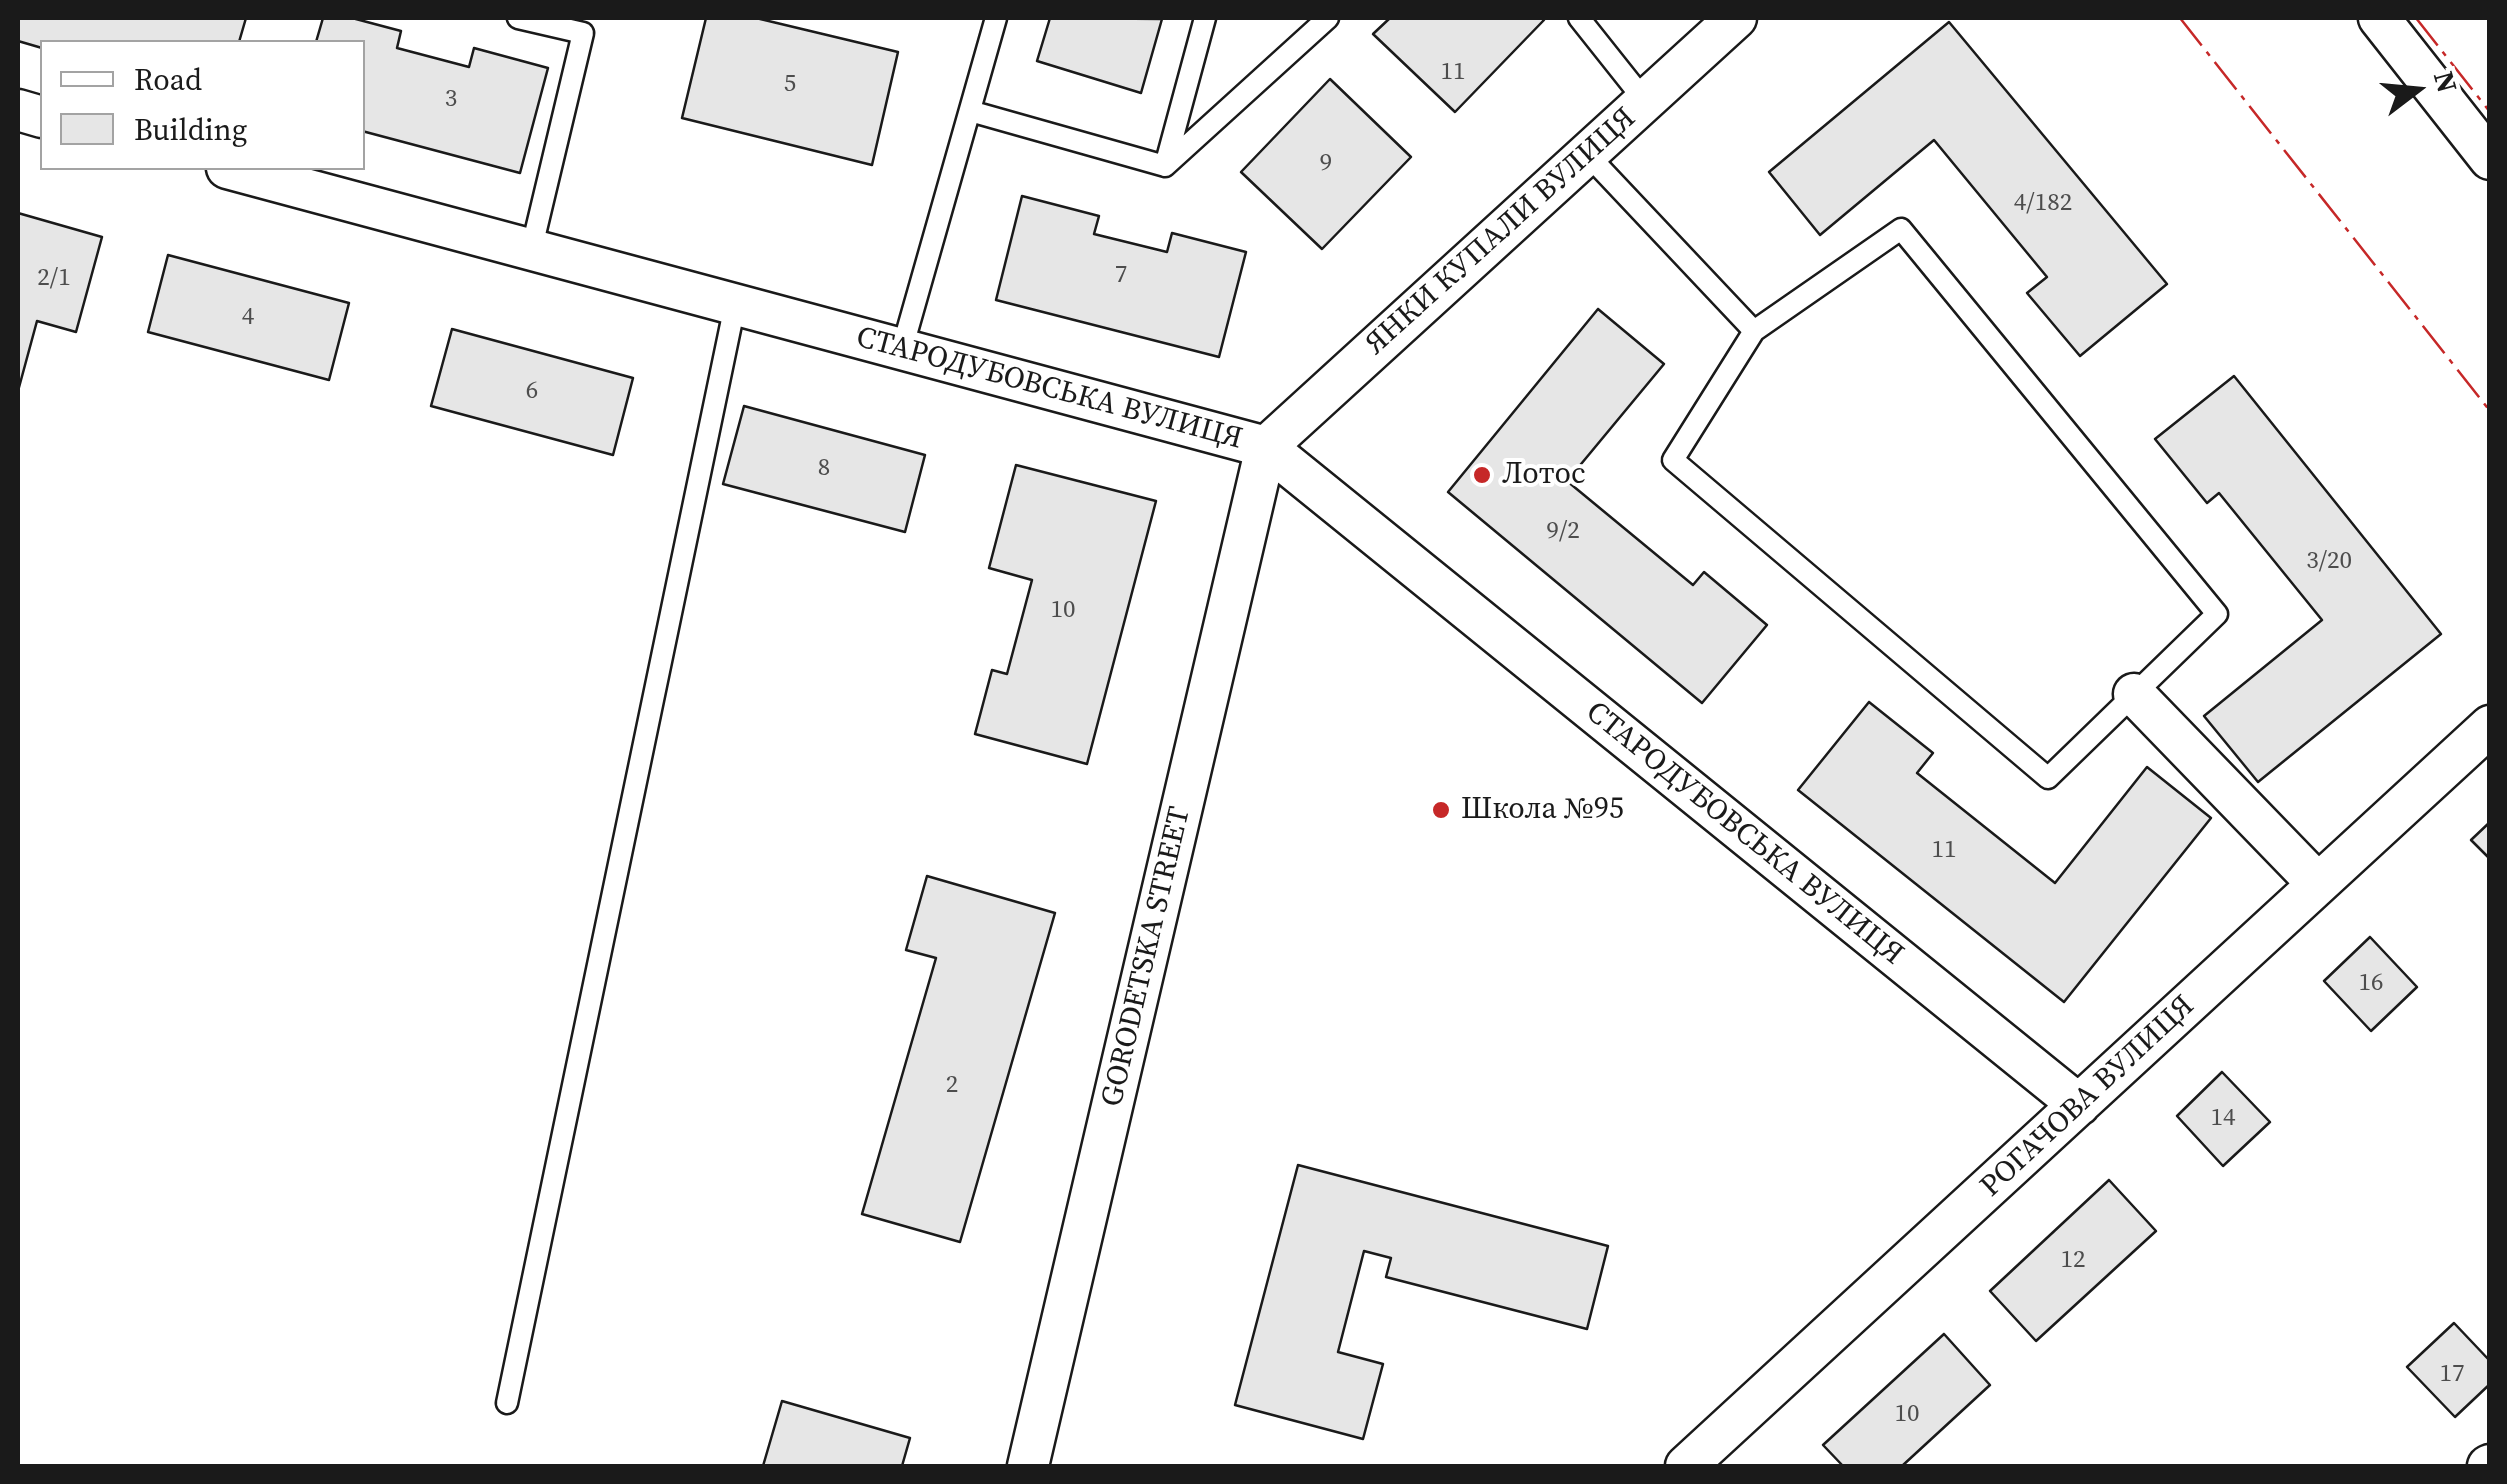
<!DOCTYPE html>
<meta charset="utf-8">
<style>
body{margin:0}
#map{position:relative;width:2507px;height:1484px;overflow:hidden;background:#fff;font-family:"Source Serif 4",serif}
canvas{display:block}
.frame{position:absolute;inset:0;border:20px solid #1a1a1a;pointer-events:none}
.legend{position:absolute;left:40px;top:40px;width:325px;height:130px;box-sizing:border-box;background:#fff;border:2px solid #a3a3a3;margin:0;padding:12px 18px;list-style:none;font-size:30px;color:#1a1a1a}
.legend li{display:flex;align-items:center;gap:20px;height:50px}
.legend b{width:50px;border:2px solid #a3a3a3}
.north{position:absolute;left:2367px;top:40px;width:100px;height:100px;-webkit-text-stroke:8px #fff;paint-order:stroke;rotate:74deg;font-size:28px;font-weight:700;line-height:40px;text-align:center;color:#1a1a1a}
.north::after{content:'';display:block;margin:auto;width:35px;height:45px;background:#1a1a1a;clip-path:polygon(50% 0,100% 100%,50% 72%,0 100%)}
</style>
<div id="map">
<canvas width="2507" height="1484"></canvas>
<div class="frame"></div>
<ul class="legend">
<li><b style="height:12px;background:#fff"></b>Road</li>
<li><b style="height:28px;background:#e6e6e6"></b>Building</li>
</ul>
<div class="north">N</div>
</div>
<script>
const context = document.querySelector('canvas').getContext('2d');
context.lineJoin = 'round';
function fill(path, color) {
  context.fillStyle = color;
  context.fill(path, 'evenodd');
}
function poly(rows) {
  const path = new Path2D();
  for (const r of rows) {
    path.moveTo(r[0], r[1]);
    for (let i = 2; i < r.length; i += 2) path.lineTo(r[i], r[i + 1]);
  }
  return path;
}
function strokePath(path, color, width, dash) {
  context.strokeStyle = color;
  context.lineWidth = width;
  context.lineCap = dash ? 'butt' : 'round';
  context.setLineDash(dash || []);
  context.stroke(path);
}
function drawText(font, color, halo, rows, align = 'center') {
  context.font = font + ' "Source Serif 4",serif';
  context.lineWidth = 8;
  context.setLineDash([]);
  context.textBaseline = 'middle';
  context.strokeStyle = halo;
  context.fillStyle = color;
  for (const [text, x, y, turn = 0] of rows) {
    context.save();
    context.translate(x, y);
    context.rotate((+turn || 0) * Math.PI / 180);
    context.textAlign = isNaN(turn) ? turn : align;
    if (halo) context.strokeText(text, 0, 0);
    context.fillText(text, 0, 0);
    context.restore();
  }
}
const building = poly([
 [18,18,246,18,239,42,42,42,42,48,18,41,18,18],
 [323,18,352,18,401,31,397,48,469,67,474,48,548,68,520,173,362,131,362,42,316,42,323,18],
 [706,18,756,18,898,52,872,165,682,118,706,18],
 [1050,18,1162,19,1141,93,1037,61,1050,18],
 [1390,18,1541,18,1544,20,1455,112,1373,34,1390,18],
 [1949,22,2167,284,2080,356,2027,293,2047,277,1934,140,1820,235,1769,172,1949,22],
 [1330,79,1411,157,1322,249,1241,172,1330,79],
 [1022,196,1099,216,1094,234,1167,252,1172,233,1246,252,1219,357,996,300,1022,196],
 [18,213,102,237,76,332,37,321,18,391,18,213],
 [168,255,349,303,329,380,148,332,168,255],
 [1598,309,1664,364,1567,481,1693,585,1704,572,1767,625,1702,703,1448,492,1598,309],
 [452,329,633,378,613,455,431,406,452,329],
 [2234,376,2441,634,2258,782,2204,716,2322,620,2219,493,2207,503,2155,439,2234,376],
 [744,406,925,455,905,532,723,484,744,406],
 [1016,465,1156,501,1087,764,975,734,992,670,1007,674,1032,580,989,568,1016,465],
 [1869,702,1933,753,1917,773,2055,883,2147,767,2211,818,2064,1002,1798,790,1869,702],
 [2490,822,2490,859,2471,840,2490,822],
 [927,876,1055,913,960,1242,862,1214,936,958,906,950,927,876],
 [2370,937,2417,987,2371,1031,2324,981,2370,937],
 [2222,1072,2270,1122,2223,1166,2177,1116,2222,1072],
 [1298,1165,1608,1246,1587,1329,1386,1277,1391,1258,1364,1251,1338,1352,1383,1364,1363,1439,1235,1405,1298,1165],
 [2109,1180,2156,1231,2036,1341,1990,1291,2109,1180],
 [2454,1323,2490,1361,2490,1384,2455,1417,2407,1367,2454,1323],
 [1944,1334,1990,1385,1902,1466,1843,1466,1823,1445,1944,1334],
 [782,1401,910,1438,902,1466,763,1466,782,1401]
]);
fill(building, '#e6e6e6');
strokePath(building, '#1a1a1a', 2.5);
const service = poly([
 [518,18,583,33,531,251],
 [1205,18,1165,166,1328,18],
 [1579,18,1645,101],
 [970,111,1165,166],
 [1587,154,1754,331,1901,229,2217,614,2048,778,1673,460,1754,331],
 [902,349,996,18],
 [507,1403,735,305]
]);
const minor = poly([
 [2379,18,2490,159],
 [18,110,42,117],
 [227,168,1266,447,2079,1105],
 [1266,447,1736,18],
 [2134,694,2318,884],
 [1028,1466,1266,447],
 [1686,1466,2490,726],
 [2488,1466,2490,1465]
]);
strokePath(service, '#1a1a1a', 25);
strokePath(minor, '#1a1a1a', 45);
strokePath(service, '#fff', 20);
strokePath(minor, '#fff', 40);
strokePath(poly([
 [2180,18,2490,411],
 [2416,18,2490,112]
]), '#c62828', 2.5, [35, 8, 5, 8]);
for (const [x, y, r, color] of [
 [1482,475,10,"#c62828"],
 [1441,810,10,"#c62828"]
]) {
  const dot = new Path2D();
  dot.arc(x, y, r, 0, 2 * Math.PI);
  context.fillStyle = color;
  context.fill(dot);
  strokePath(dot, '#fff', 4);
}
drawText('25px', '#4d4d4d', null, [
 ["11",1453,73],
 ["5",790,85],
 ["3",451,100],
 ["9",1326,164],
 ["4/182",2043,204],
 ["7",1121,276],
 ["2/1",54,279],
 ["4",248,318],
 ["6",532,392],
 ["8",824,469],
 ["9/2",1563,532],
 ["3/20",2329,562],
 ["10",1063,611],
 ["11",1944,851],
 ["16",2371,984],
 ["2",952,1086],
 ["14",2223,1119],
 ["12",2073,1261],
 ["17",2452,1375],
 ["10",1907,1415]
]);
drawText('30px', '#1a1a1a', '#fff', [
 ["ЯНКИ КУПАЛИ ВУЛИЦЯ",1501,232,-42],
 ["СТАРОДУБОВСЬКА ВУЛИЦЯ",1049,389,15],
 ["СТАРОДУБОВСЬКА ВУЛИЦЯ",1744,834,39],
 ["GORODETSKA STREET",1147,957,-77],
 ["РОГАЧОВА ВУЛИЦЯ",2088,1097,-43]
]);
drawText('30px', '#1a1a1a', '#fff', [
 ["Лотос",1502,475],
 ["Школа №95",1461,810]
], 'left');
</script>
